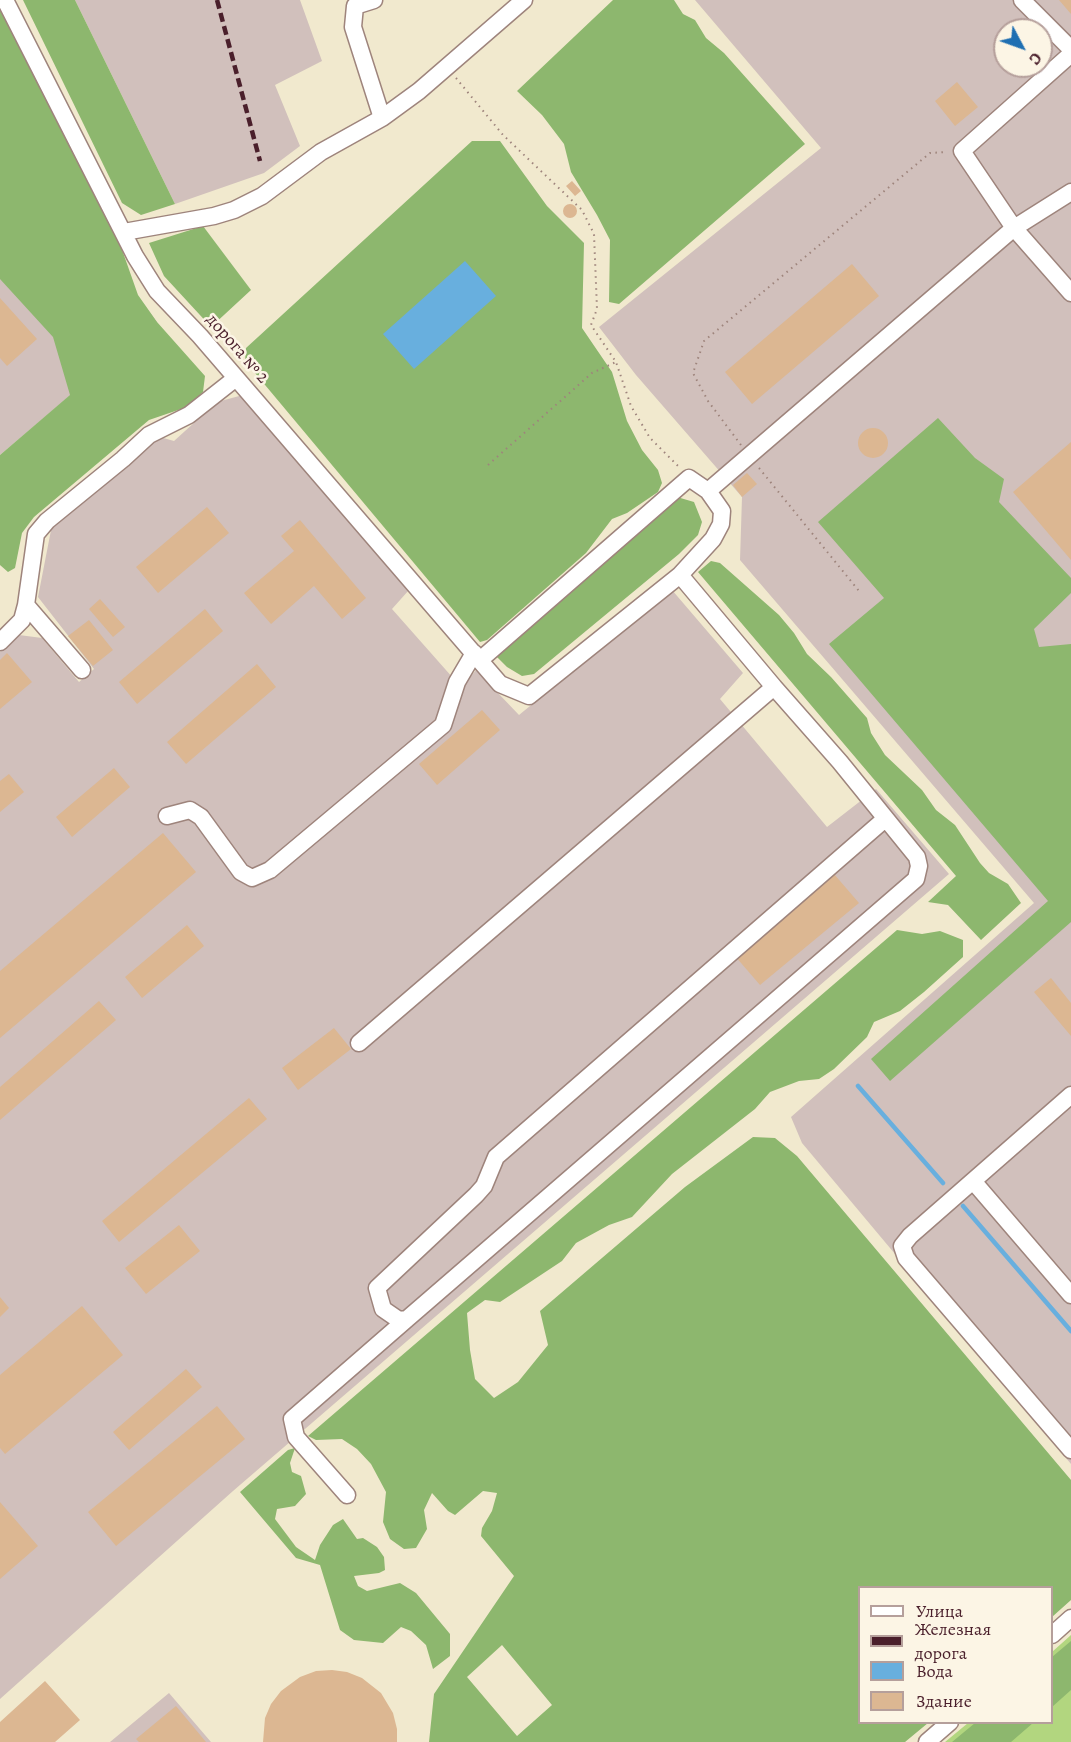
<!DOCTYPE html>
<meta charset="utf-8">
<style>
body{margin:0}
#map{position:relative;width:1071px;height:1742px;overflow:hidden;background:#f1e9ce;font-family:Alegreya,serif}
canvas{display:block}
.legend{position:absolute;left:858px;top:1586px;width:195px;height:138px;box-sizing:border-box;background:#fcf5e5;border:2px solid #b59f9b;margin:0;padding:8px 10px;list-style:none;font-size:18px;color:#4a1f2b}
.legend li{display:flex;align-items:center;gap:12px;height:30px}
.legend b{width:30px;border:2px solid #b59f9b}
.north{position:absolute;left:993px;top:18px;width:60px;height:60px;box-sizing:border-box;background:#fcf5e5;border:2px solid #b59f9b;border-radius:50%;rotate:131deg;font-size:16px;font-weight:700;line-height:24px;text-align:center;color:#4a1f2b}
.north::after{content:'';display:block;margin:auto;width:21px;height:27px;background:#1f6fb2;clip-path:polygon(50% 0,100% 100%,50% 72%,0 100%)}
</style>
<div id="map">
<canvas width="1071" height="1742"></canvas>
<ul class="legend">
<li><b style="height:8px;background:#fff"></b>Улица</li>
<li><b style="height:8px;background:#4a1f2b"></b>Железная дорога</li>
<li><b style="height:16px;background:#68afde"></b>Вода</li>
<li><b style="height:16px;background:#dcb792"></b>Здание</li>
</ul>
<div class="north">С</div>
</div>
<script>
const context = document.querySelector('canvas').getContext('2d');
context.lineJoin = 'round';
function fill(path, color) {
  context.fillStyle = color;
  context.fill(path, 'evenodd');
}
function poly(rows) {
  const path = new Path2D();
  for (const r of rows) {
    if (r.length === 3) {
      path.moveTo(r[0] + r[2], r[1]);
      path.arc(r[0], r[1], r[2], 0, 2 * Math.PI);
      continue;
    }
    path.moveTo(r[0], r[1]);
    for (let i = 2; i < r.length; i += 2) path.lineTo(r[i], r[i + 1]);
  }
  return path;
}
function strokePath(path, color, width, dash) {
  context.strokeStyle = color;
  context.lineWidth = width;
  context.lineCap = dash ? 'butt' : 'round';
  context.setLineDash(dash || []);
  context.stroke(path);
}
function drawText(font, color, halo, rows, align = 'center') {
  context.font = font + ' Alegreya,serif';
  context.lineWidth = 5;
  context.setLineDash([]);
  context.textBaseline = 'middle';
  context.strokeStyle = halo;
  context.fillStyle = color;
  for (const [text, x, y, turn = 0] of rows) {
    context.save();
    context.translate(x, y);
    context.rotate((+turn || 0) * Math.PI / 180);
    context.textAlign = isNaN(turn) ? turn : align;
    if (halo) context.strokeText(text, 0, 0);
    context.fillText(text, 0, 0);
    context.restore();
  }
}
fill(poly([
 [75,0,300,0,322,61,275,85,300,146,264,173,175,204],
 [695,0,1071,0,1071,1464,802,1143,791,1117,1034,903,740,560,742,497,636,375,599,327,821,148],
 [1005,30,1041,30,1041,66,1005,66],
 [0,46,34,155,157,322,0,455],
 [243,395,409,590,392,609,453,678,463,686,476,670,519,715,672,590,743,673,720,699,827,827,876,789,949,874,233,1491,0,1699,0,652,19,635,42,638,79,682,94,669,38,597,52,525,160,437,174,441,217,402],
 [169,1693,211,1742,110,1742]
]), '#d1c0bc');
fill(poly([
 [1071,1635,1071,1742,945,1742,968,1723,1052,1722,1052,1652]
]), '#b2d67f');
fill(poly([
 [23,0,75,0,175,204,141,215,122,203],
 [613,0,674,0,683,14,695,20,706,38,724,53,805,144,619,304,609,302,610,240,597,215,571,172,564,144,542,115,517,91],
 [0,10,120,244,138,295,157,322,205,376,203,392,187,407,149,420,34,517,22,533,15,568,8,572,0,565,0,455,70,395,53,337,0,279],
 [472,141,500,141,547,206,584,243,582,328,612,372,627,421,642,450,658,470,662,483,658,492,627,513,612,519,586,553,487,640,480,642,245,361,246,348],
 [203,226,251,290,211,327,164,276,149,243],
 [938,418,975,458,1004,479,999,502,1071,578,1071,593,1034,629,1039,647,1071,644,1071,922,890,1081,871,1059,1048,901,829,644,884,598,818,522],
 [677,497,694,502,702,522,698,535,679,554,534,674,522,676,507,667,495,655],
 [711,561,720,563,779,615,794,633,807,654,831,677,867,718,871,733,885,755,922,790,936,810,955,825,980,863,989,873,1008,884,1021,903,981,940,948,905,928,902,956,876,698,572],
 [897,930,922,934,940,931,963,940,963,957,924,992,900,1011,874,1022,867,1037,834,1069,819,1079,799,1081,770,1092,755,1109,672,1174,632,1217,609,1225,576,1243,562,1261,500,1302,485,1300,467,1313,470,1350,475,1379,494,1398,518,1382,548,1345,540,1311,685,1187,753,1137,775,1138,797,1156,1071,1480,1071,1600,1052,1617,1052,1588,860,1588,860,1722,928,1723,905,1742,429,1742,434,1694,514,1576,481,1536,482,1528,492,1511,497,1493,483,1491,455,1515,448,1511,432,1493,424,1510,427,1529,416,1548,404,1549,390,1539,383,1522,386,1492,371,1464,357,1449,342,1439,316,1440,308,1436],
 [502,1645,552,1705,517,1736,467,1677],
 [295,1448,290,1463,292,1472,301,1476,306,1494,295,1506,277,1509,275,1519,296,1547,315,1560,320,1545,333,1525,343,1519,357,1539,363,1538,377,1547,384,1557,385,1570,379,1573,354,1576,358,1586,367,1591,400,1583,416,1593,450,1634,450,1656,433,1669,426,1645,411,1631,401,1627,383,1643,354,1640,340,1630,320,1565,296,1558,240,1492,288,1450],
 [1071,1641,1071,1690,1052,1707,1052,1657],
 [975,1723,975,1722,1033,1723,1011,1742,952,1742]
]), '#8db76e');
fill(poly([
 [465,261,496,296,414,369,383,334]
]), '#68afde');
strokePath(poly([
 [858,1086,943,1183],
 [963,1206,1071,1331]
]), '#68afde', 4.5);
fill(poly([
 [1059,0,1071,0,1071,14],
 [957,82,978,107,955,126,935,101],
 [572,181,581,191,575,196,566,186],
 [570,211,7],
 [852,264,879,296,752,404,725,372],
 [0,298,37,339,7,366,0,358],
 [873,443,15],
 [1071,442,1071,560,1013,492],
 [747,473,757,484,742,497,733,485],
 [207,507,229,533,158,593,136,567],
 [300,520,366,598,342,619,314,586,271,624,244,593,294,551,281,536],
 [100,599,125,627,113,637,89,609],
 [205,609,223,631,137,704,119,682],
 [89,620,113,650,93,666,68,636],
 [7,653,32,682,0,709,0,660],
 [257,664,276,687,186,764,167,742],
 [482,710,500,730,437,785,419,764],
 [114,768,130,787,72,837,56,817],
 [9,774,24,792,0,812,0,781],
 [163,833,196,872,0,1038,0,971],
 [834,874,859,903,760,985,735,956],
 [187,925,204,946,142,998,125,977],
 [1051,978,1071,1003,1071,1036,1034,992],
 [99,1001,116,1020,0,1120,0,1087],
 [334,1028,351,1049,298,1090,282,1068],
 [249,1098,267,1119,119,1242,102,1221],
 [179,1225,200,1251,146,1294,125,1268],
 [0,1297,9,1308,0,1317],
 [82,1306,123,1355,5,1454,0,1448,0,1375],
 [186,1369,202,1387,129,1450,113,1432],
 [217,1406,245,1439,116,1546,88,1512],
 [0,1502,38,1546,0,1579],
 [332,1670,347,1672,362,1678,381,1693,393,1713,397,1729,397,1742,263,1742,265,1718,271,1704,281,1691,300,1677,316,1671],
 [45,1681,80,1720,55,1742,0,1742,0,1722],
 [176,1706,206,1742,139,1742,136,1739]
]), '#dcb792');
const minor = poly([
 [5,0,135,256,157,291,200,336,500,684,529,696,680,575,774,687,840,762,917,857,919,866,916,879,407,1319,399,1320,383,1309,377,1288,476,1195,484,1186,496,1157,885,819],
 [374,0,355,6,353,27,382,118],
 [1022,0,1071,49],
 [1071,54,962,151,1014,228,1071,293],
 [124,232,214,216,234,210,262,196,321,152,382,118,419,91,524,0],
 [680,575,713,539,721,524,722,511,708,491,1014,228,1071,192],
 [26,605,82,670],
 [0,642,22,620,26,605,36,534,47,521,123,459,149,435,189,415,236,378],
 [480,660,689,478,708,491],
 [167,816,190,810,201,817,241,872,252,878,270,870,443,725,457,682,474,653],
 [359,1043,774,687],
 [1071,1095,910,1236,902,1246,906,1258,1071,1450],
 [973,1181,1071,1295],
 [347,1495,296,1437,292,1419,407,1319],
 [1052,1635,1071,1618],
 [927,1742,950,1722]
]);
strokePath(minor, '#9e847c', 19);
strokePath(poly([
 [456,78,503,135,582,210,594,234,597,309,591,325,616,362,631,406,650,438,679,467],
 [741,445,708,401,693,373,704,341,930,153,947,152],
 [488,465,592,373,616,362],
 [759,468,859,591]
]), '#9e847c', 2, [1.5, 4.5]);
strokePath(minor, '#fff', 16);
strokePath(poly([
 [217,0,260,161]
]), '#4a1f2b', 4.5, [9, 4.5]);
drawText('18px', '#4a1f2b', '#fcf5e5', [
 ["дорога № 2",237,349,49]
]);
</script>
